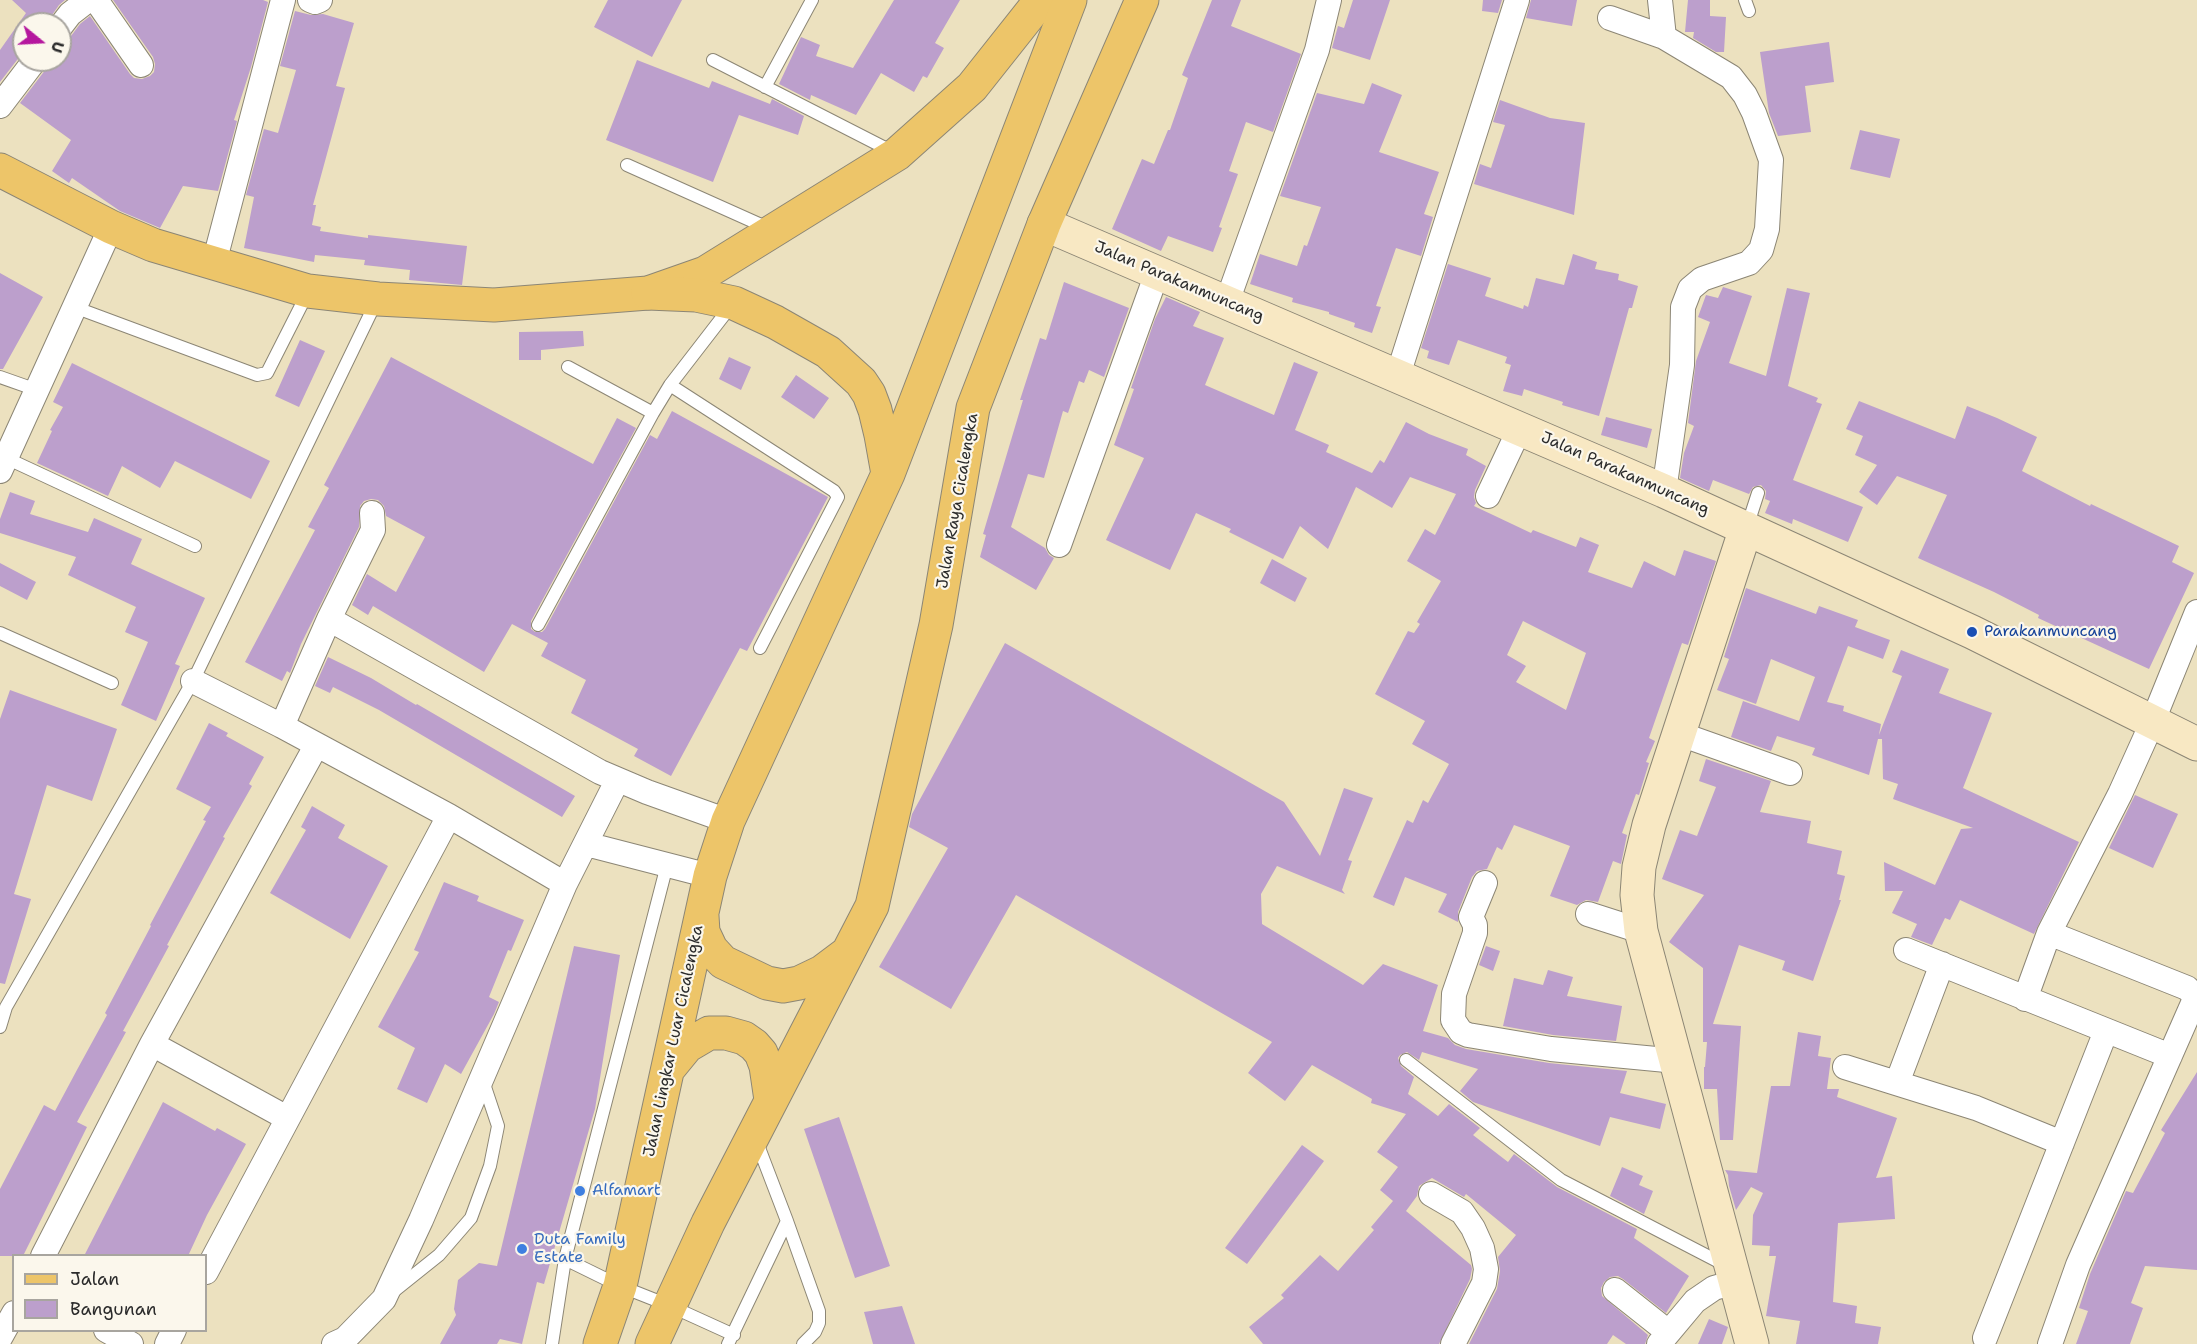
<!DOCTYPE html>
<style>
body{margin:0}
#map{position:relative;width:2197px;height:1344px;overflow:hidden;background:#ece1bf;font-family:"Shantell Sans",sans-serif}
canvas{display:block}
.legend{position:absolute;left:12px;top:1254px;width:195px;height:78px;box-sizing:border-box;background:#fbf7ec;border:2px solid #a8a59f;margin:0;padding:8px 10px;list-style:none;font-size:18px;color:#2b2b2b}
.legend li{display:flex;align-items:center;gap:12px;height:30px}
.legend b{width:30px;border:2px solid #a8a59f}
.north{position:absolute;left:12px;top:12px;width:60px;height:60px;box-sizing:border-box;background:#fbf7ec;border:2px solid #a8a59f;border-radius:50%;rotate:108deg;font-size:16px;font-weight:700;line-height:24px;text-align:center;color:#2b2b2b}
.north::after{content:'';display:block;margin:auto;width:21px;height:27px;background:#b5179e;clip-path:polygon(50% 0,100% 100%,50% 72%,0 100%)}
</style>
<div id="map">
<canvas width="2197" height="1344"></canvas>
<ul class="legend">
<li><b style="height:8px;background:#edc569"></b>Jalan</li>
<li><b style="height:16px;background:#bc9fcc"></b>Bangunan</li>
</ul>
<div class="north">U</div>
</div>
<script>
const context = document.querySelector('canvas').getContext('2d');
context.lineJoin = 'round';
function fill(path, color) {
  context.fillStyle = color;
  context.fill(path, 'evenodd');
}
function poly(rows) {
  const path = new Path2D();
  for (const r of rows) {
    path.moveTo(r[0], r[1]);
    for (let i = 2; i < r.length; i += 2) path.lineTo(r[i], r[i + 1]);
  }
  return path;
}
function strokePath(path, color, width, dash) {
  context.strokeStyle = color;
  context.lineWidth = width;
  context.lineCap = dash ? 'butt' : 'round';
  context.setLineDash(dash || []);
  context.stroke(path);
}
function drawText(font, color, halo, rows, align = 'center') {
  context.font = font + ' "Shantell Sans",sans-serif';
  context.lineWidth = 4.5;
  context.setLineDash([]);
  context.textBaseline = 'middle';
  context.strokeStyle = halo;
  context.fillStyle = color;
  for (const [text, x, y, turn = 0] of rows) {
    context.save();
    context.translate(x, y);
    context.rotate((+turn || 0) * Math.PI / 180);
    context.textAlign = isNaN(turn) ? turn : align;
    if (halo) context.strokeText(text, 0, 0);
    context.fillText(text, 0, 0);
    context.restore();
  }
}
fill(poly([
 [12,0,65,0,59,5,46,24,24,24,24,51,0,82,0,50,26,13],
 [113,0,263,0,268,2,251,67,234,120,237,121,218,191,183,186,160,228,120,211,72,178,69,183,52,171,71,140,20,103,46,69,49,60,60,60,60,41,71,36,80,24,90,16,130,74,134,78,142,79,150,76,154,72,155,64,153,57],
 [608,0,682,0,652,57,594,27],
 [894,0,960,0,935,43,944,48,927,78,923,76,914,92,881,73,856,115,811,95,810,100,779,84,801,37,820,45,816,56,853,68],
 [1212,0,1241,0,1231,26,1301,54,1273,132,1246,122,1229,171,1238,174,1219,227,1222,228,1213,252,1168,236,1161,251,1112,229,1142,159,1154,164,1168,130,1170,130,1188,78,1182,75],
 [1353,0,1390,0,1370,60,1332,48,1338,26,1344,28],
 [1483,0,1502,0,1498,13,1482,11],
 [1531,0,1577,0,1572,26,1526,18],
 [1688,0,1710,0,1710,16,1726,17,1724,52,1716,52,1693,38,1694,32,1685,32],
 [295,11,311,15,323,14,354,23,336,86,345,88,313,205,316,205,312,225,321,227,320,231,368,238,368,235,467,246,462,285,409,280,410,270,364,265,365,260,315,255,314,262,244,248,254,197,246,195,264,129,278,133,296,70,280,66],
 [1829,42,1834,82,1805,86,1811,132,1778,136,1769,113,1760,52],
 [637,60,709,88,712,81,770,104,772,99,804,116,798,135,739,115,713,182,606,140],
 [1372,83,1402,95,1379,152,1439,172,1424,214,1433,217,1421,256,1396,248,1376,306,1381,307,1372,333,1354,327,1355,323,1329,314,1329,312,1292,302,1293,298,1250,284,1260,254,1297,266,1304,245,1307,246,1321,207,1280,196,1317,93,1364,104],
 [1500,100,1550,118,1585,123,1574,215,1474,184,1480,164,1491,168,1505,125,1493,122],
 [1860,130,1900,139,1890,178,1850,169],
 [1573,254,1597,262,1595,269,1619,274,1618,280,1638,286,1632,308,1629,308,1599,416,1562,405,1563,402,1524,389,1522,396,1503,391,1511,365,1505,363,1507,357,1458,340,1449,365,1427,358,1429,351,1421,348,1448,264,1491,278,1485,296,1523,309,1524,305,1528,307,1536,278,1564,285],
 [0,273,43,297,3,369,0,369],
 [1064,282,1129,308,1104,377,1089,370,1084,383,1079,381,1068,413,1063,411,1044,478,1028,474,1011,527,1045,548,1049,555,1054,558,1036,590,980,557,986,535,983,534,1023,400,1020,400,1040,338,1046,340],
 [1723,287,1752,296,1729,363,1766,376,1787,288,1810,293,1788,386,1818,398,1816,402,1822,404,1793,480,1863,507,1848,542,1793,519,1792,524,1765,513,1770,501,1765,499,1766,491,1761,485,1753,487,1749,494,1713,480,1709,491,1680,478,1684,453,1694,426,1688,423,1696,361,1710,322,1698,317,1706,295,1718,298],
 [1166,297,1200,312,1193,326,1224,338,1205,385,1274,415,1294,362,1318,372,1295,430,1329,445,1326,452,1372,473,1380,460,1384,463,1406,422,1429,434,1468,449,1466,455,1486,466,1475,490,1474,497,1476,503,1474,506,1531,533,1533,530,1576,547,1580,537,1599,545,1588,572,1632,588,1644,561,1675,576,1684,550,1716,561,1688,645,1682,643,1649,738,1655,741,1646,762,1649,763,1639,795,1636,794,1622,833,1627,835,1621,864,1613,861,1598,902,1586,900,1577,905,1550,896,1570,846,1514,825,1502,850,1497,847,1487,869,1477,871,1472,877,1458,912,1458,922,1438,912,1447,894,1405,877,1394,906,1373,897,1407,820,1413,823,1423,800,1428,803,1449,764,1412,744,1425,721,1375,694,1408,631,1414,633,1420,624,1417,622,1441,581,1407,561,1425,529,1435,535,1456,494,1410,477,1392,508,1356,487,1328,549,1300,526,1283,559,1229,532,1231,529,1196,513,1170,570,1106,540,1144,458,1114,445,1134,389,1131,388,1155,319],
 [1523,621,1586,653,1566,710,1516,682,1526,666,1507,655],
 [583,331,584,346,541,350,541,360,519,360,519,332],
 [300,340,325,351,299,407,275,396],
 [391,357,593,464,617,418,636,428,531,621,531,629,535,632,542,632,545,629,650,435,657,439,672,411,828,497,747,651,740,648,671,776,634,756,638,749,571,713,586,680,541,656,548,643,512,624,484,672,373,606,368,615,352,605,367,574,396,592,425,537,386,516,384,506,378,500,371,499,364,501,360,506,359,527,301,644,290,673,287,671,282,681,245,662,315,530,308,527,329,488,324,485],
 [729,357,751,367,741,390,719,379],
 [72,363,270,461,251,499,175,461,160,488,122,466,108,496,37,463,52,431,50,430,63,407,53,402],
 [796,375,829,398,814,419,781,397],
 [1859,401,1955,439,1967,406,1997,418,2037,437,2022,471,2090,506,2091,504,2179,546,2172,562,2194,573,2149,669,2038,618,2039,615,1994,592,1918,558,1947,495,1897,476,1877,505,1859,492,1877,465,1855,455,1863,436,1846,429],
 [1606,417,1652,429,1647,448,1601,435],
 [10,492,35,501,30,514,88,532,94,518,142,539,131,564,205,598,175,664,180,666,156,721,121,705,148,642,125,632,136,607,68,575,76,557,0,533,0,519],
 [1272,559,1307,578,1295,602,1260,583],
 [0,563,36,582,27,600,0,586],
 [1746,588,1816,614,1819,606,1858,620,1855,627,1890,640,1883,659,1848,646,1827,702,1844,706,1843,711,1881,724,1879,735,1902,676,1892,672,1901,650,1949,669,1939,693,1992,713,1963,788,2079,842,2034,934,1960,900,1950,920,1945,918,1932,945,1911,937,1917,924,1892,913,1903,891,1885,891,1884,862,1935,885,1961,829,1973,828,1893,799,1898,784,1883,779,1882,739,1878,739,1869,775,1812,755,1815,748,1777,736,1771,751,1731,737,1743,701,1799,721,1815,677,1771,659,1756,704,1717,690,1729,659,1724,657],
 [1005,643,1284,802,1320,856,1344,788,1373,798,1348,860,1352,861,1342,890,1345,894,1277,866,1261,894,1262,924,1363,985,1383,964,1438,985,1423,1031,1448,1038,1455,1045,1466,1049,1549,1063,1627,1071,1620,1093,1666,1104,1660,1129,1610,1117,1600,1146,1473,1102,1460,1091,1478,1069,1422,1052,1419,1060,1407,1052,1400,1055,1398,1058,1401,1066,1414,1077,1408,1094,1438,1116,1449,1104,1480,1128,1473,1135,1508,1162,1514,1154,1557,1187,1637,1229,1634,1238,1689,1276,1666,1313,1623,1279,1618,1276,1610,1277,1604,1282,1601,1288,1602,1296,1648,1335,1645,1344,1626,1344,1613,1335,1607,1344,1469,1344,1497,1289,1500,1271,1498,1257,1516,1235,1466,1194,1464,1197,1432,1178,1419,1186,1417,1196,1406,1211,1471,1265,1472,1269,1470,1279,1439,1344,1263,1344,1249,1327,1284,1298,1281,1295,1320,1255,1338,1271,1374,1230,1371,1227,1393,1201,1380,1190,1398,1167,1377,1152,1406,1114,1371,1103,1372,1099,1312,1065,1285,1101,1248,1073,1272,1042,1016,895,951,1009,879,967,948,848,909,827,912,814],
 [328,657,371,678,416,705,417,704,575,796,562,817,379,710,333,687,330,693,315,686],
 [10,690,117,729,92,801,47,785,14,894,31,899,5,984,0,983,0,719],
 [209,723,228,733,226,736,264,757,249,784,252,786,223,837,225,838,167,945,169,946,123,1031,126,1032,77,1122,87,1127,23,1256,0,1256,0,1189,44,1105,55,1111,78,1068,107,1015,105,1013,151,926,150,925,206,821,203,820,211,807,176,789],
 [1706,759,1771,781,1760,812,1811,821,1807,843,1842,851,1837,874,1845,876,1839,900,1841,900,1813,981,1782,970,1785,961,1739,945,1713,1024,1741,1026,1733,1140,1720,1140,1717,1089,1704,1089,1704,1067,1705,1067,1707,1042,1703,1042,1703,968,1669,942,1704,895,1662,879,1680,830,1697,836,1716,787,1699,781],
 [2135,795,2178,814,2153,868,2109,848],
 [312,806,345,825,338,838,388,866,350,939,270,893,306,830,301,827],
 [444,882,479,896,477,901,524,920,511,951,508,950,489,997,499,1002,494,1014,461,1074,445,1064,427,1103,397,1089,415,1048,378,1027,419,952,414,950],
 [574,946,620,955,595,1109,544,1284,537,1282,522,1344,500,1339,497,1344,440,1344,456,1315,454,1309,458,1280,479,1263,497,1266],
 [1486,946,1500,951,1493,971,1479,965],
 [1548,970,1573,977,1567,996,1622,1006,1616,1041,1553,1035,1503,1026,1514,978,1543,985],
 [1798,1032,1821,1036,1818,1056,1831,1058,1827,1089,1839,1089,1837,1097,1897,1118,1876,1178,1892,1176,1895,1219,1838,1223,1833,1302,1857,1306,1855,1323,1881,1327,1878,1344,1796,1344,1800,1321,1766,1316,1776,1256,1769,1256,1770,1246,1752,1245,1753,1215,1763,1193,1751,1187,1736,1210,1729,1186,1728,1175,1725,1170,1757,1173,1771,1086,1790,1086],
 [2197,1072,2197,1270,2145,1266,2131,1303,2143,1308,2130,1344,2076,1344,2088,1311,2079,1308,2090,1274,2126,1191,2133,1193,2165,1133,2161,1130],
 [163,1102,215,1131,217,1128,246,1144,207,1215,188,1256,84,1256],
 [839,1117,890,1266,855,1278,804,1129],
 [1302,1145,1324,1161,1247,1264,1225,1248],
 [1622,1167,1643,1176,1639,1185,1653,1191,1644,1214,1610,1196],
 [902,1306,915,1344,873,1344,864,1312],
 [1709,1319,1728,1327,1722,1344,1698,1344]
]), '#bc9fcc');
const lane = poly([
 [1745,0,1749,11],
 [713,60,893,152],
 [765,87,812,0],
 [627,165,770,229],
 [74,307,257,375,267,373,308,292],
 [568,367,653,413,670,385,731,306],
 [0,377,37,390],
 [670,385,834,491,838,497,760,648],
 [6,458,195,546],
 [1747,527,1758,493],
 [538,625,653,413],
 [0,633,112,683],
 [0,1027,6,1007,193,681,377,300],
 [1406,1060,1561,1180,1725,1265],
 [787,1221,819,1311,819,1323,815,1332,803,1344],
 [565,1259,620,1286,668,1305,734,1335],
 [394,1291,439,1255,471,1218,490,1166,498,1126,483,1081],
 [552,1344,565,1259,667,865],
 [728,1344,787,1221,756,1140]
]);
const street = poly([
 [96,0,141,65],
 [310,0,315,2,320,0],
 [1660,0,1664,37,1731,77,1745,95,1754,113,1771,160,1767,229,1761,250,1749,263,1702,279,1690,289,1683,307,1682,365,1664,491],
 [1610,18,1664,37],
 [60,27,70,14,88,0],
 [0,106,35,60],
 [214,263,283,0],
 [1227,302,1317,50,1329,0],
 [1398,375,1517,0],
 [0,471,111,227],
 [1488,496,1520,428],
 [1059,545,1157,273],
 [329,619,600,772,647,792,728,821],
 [193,681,282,726,449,816,565,884],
 [282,726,329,619,373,530,372,513],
 [1680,734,1790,773],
 [586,844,710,876],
 [1485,883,1471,917,1475,925,1475,933,1454,994,1453,1020,1461,1032,1468,1035,1551,1049,1677,1061],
 [1588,914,1641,931],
 [2049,933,2187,988,2193,994,2194,1001,2078,1265,2050,1344],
 [1906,950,2170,1056],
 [2025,999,2049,933,2120,794,2152,723,2197,612],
 [152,1044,287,1118],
 [1845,1067,1976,1108,2062,1143],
 [1897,1083,1942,964],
 [1431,1194,1462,1212,1473,1228,1482,1248,1486,1269,1484,1283,1453,1344],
 [43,1256,152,1044,316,746],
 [206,1272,449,816],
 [1615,1290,1668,1332],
 [106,1330,131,1344],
 [0,1338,14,1313],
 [1985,1338,2106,1031],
 [167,1344,174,1330],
 [334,1344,345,1339,384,1299,421,1220,565,884,617,781],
 [1659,1344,1695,1301,1714,1288,1735,1282]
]);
const secondary = poly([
 [1044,224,1664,491,1972,632,2197,744],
 [1746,528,1649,825,1639,867,1637,895,1641,931,1752,1344]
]);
const primary = poly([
 [0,170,111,227,153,245,308,291,378,299,494,305,648,293,705,273,897,154,972,87,1041,0]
]);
const highway = poly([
 [648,293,696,295,734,303,775,322,828,352,861,382,869,394,875,410,881,435,888,474],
 [702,916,703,932,711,949,723,962,767,983,783,986,799,983,822,972,846,954],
 [669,1068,687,1046,709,1033,726,1033,744,1038,754,1045,761,1053,766,1066,771,1100],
 [600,1344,620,1286,710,876,728,821,888,474,1070,0],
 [652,1344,708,1223,872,906,936,625,973,408,1044,224,1142,0]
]);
strokePath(lane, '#8c8675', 14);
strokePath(street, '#8c8675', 26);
strokePath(secondary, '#8c8675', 35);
strokePath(primary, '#8c8675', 35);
strokePath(highway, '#8c8675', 35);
strokePath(lane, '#fff', 12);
strokePath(street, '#fff', 24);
strokePath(secondary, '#f8e8c3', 33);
strokePath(primary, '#edc569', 33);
strokePath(highway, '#edc569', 33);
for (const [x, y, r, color] of [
 [1972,632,6,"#1a4fb4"],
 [580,1191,6,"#3f7fe0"],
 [522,1249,6,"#3f7fe0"]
]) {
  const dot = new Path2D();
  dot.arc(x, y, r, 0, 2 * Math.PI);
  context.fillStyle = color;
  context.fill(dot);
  strokePath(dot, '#fbf7ec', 2);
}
drawText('16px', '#2b2b2b', '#fbf7ec', [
 ["Jalan Parakanmuncang",1179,282,23],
 ["Jalan Parakanmuncang",1625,474,24],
 ["Jalan Raya Cicalengka",958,501,-80],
 ["Jalan Lingkar Luar Cicalengka",674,1041,-78]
]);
drawText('16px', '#164399', '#fbf7ec', [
 ["Parakanmuncang",1984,632]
], 'left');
drawText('16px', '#366cbe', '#fbf7ec', [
 ["Alfamart",592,1191],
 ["Duta Family",534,1240],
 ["Estate",534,1258]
], 'left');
</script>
